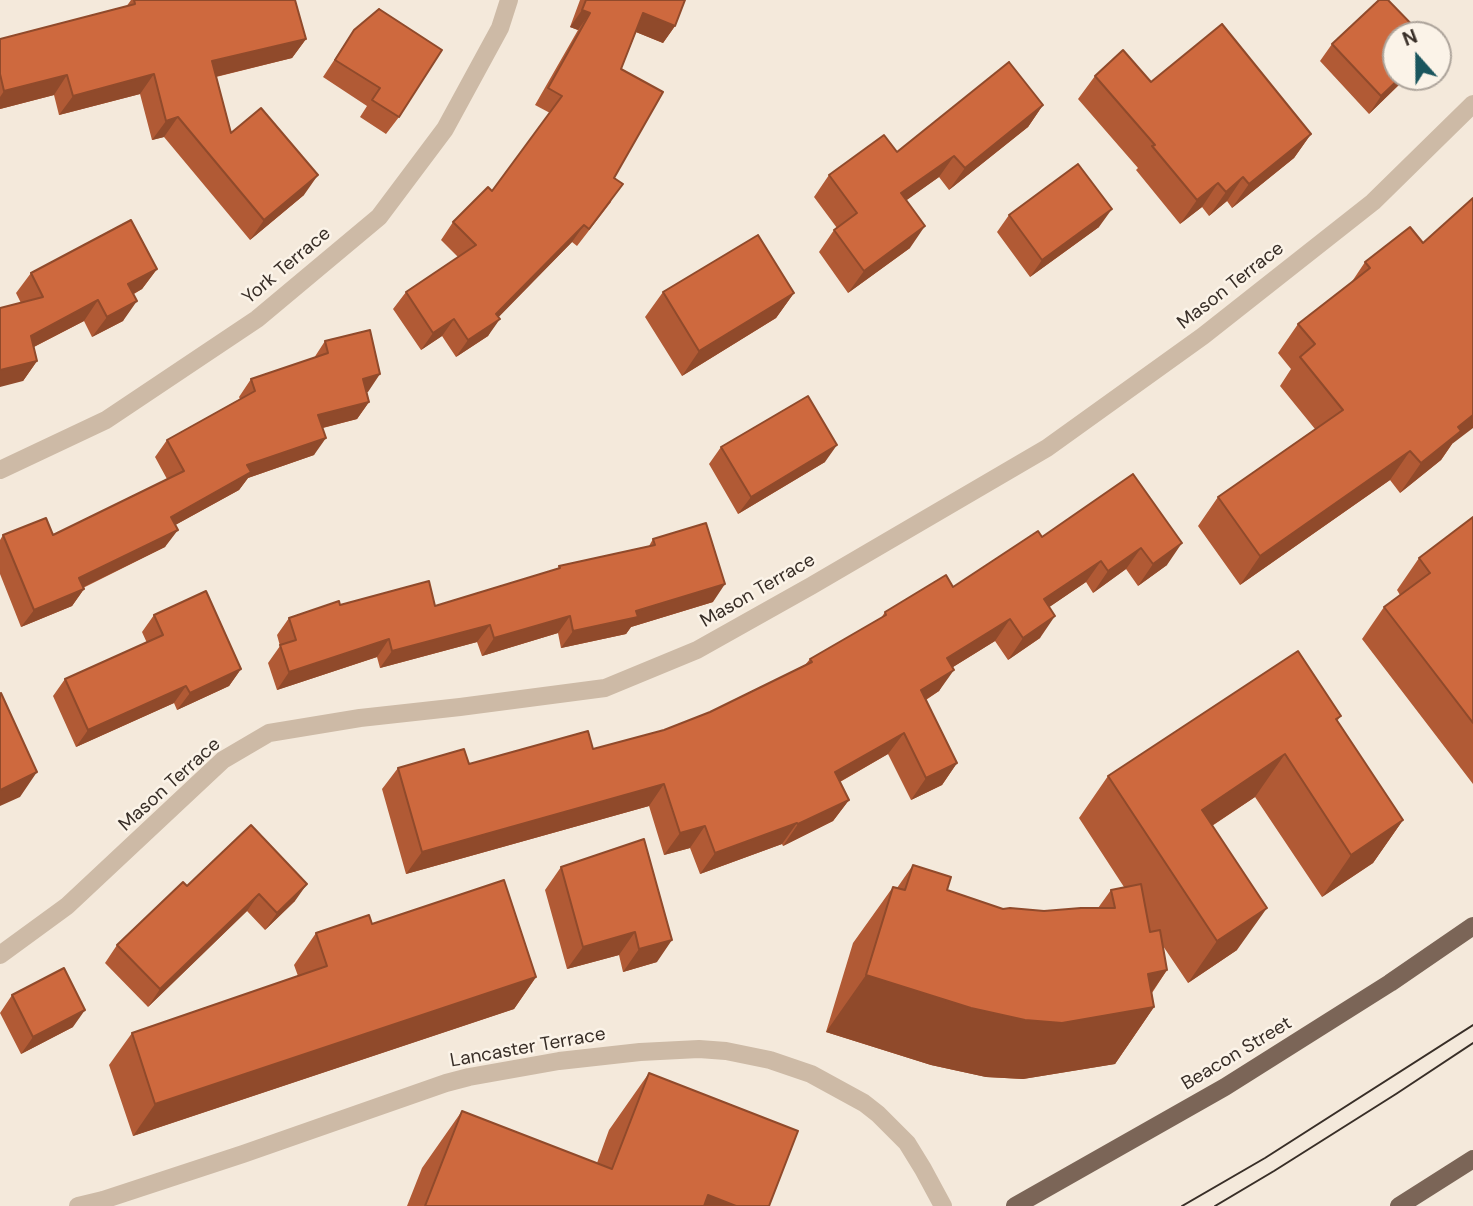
<!DOCTYPE html>
<style>
body{margin:0}
#map{position:relative;width:1473px;height:1206px;overflow:hidden;background:#f4e9db;font-family:"DM Sans",sans-serif}
canvas{display:block}
.north{position:absolute;left:1382px;top:21px;width:70px;height:70px;box-sizing:border-box;background:#fbf3e8;border:2px solid #ada49b;border-radius:50%;rotate:339deg;font-size:19px;font-weight:700;line-height:28px;text-align:center;color:#382e27}
.north::after{content:'';display:block;margin:auto;width:24px;height:32px;background:#1a555d;clip-path:polygon(50% 0,100% 100%,50% 72%,0 100%)}
</style>
<div id="map">
<canvas width="1473" height="1206"></canvas>
<div class="north">N</div>
</div>
<script>
const context = document.querySelector('canvas').getContext('2d');
context.lineJoin = 'round';
function poly(rows) {
  const path = new Path2D();
  for (const r of rows) {
    path.moveTo(r[0], r[1]);
    for (let i = 2; i < r.length; i += 2) path.lineTo(r[i], r[i + 1]);
  }
  return path;
}
function strokePath(path, color, width, dash) {
  context.strokeStyle = color;
  context.lineWidth = width;
  context.lineCap = dash ? 'butt' : 'round';
  context.setLineDash(dash || []);
  context.stroke(path);
}
function fill(path, color) {
  context.fillStyle = color;
  context.fill(path, 'evenodd');
}
function drawText(font, color, halo, rows, align = 'center') {
  context.font = font + ' "DM Sans",sans-serif';
  context.lineWidth = 5;
  context.setLineDash([]);
  context.textBaseline = 'middle';
  context.strokeStyle = halo;
  context.fillStyle = color;
  for (const [text, x, y, turn = 0] of rows) {
    context.save();
    context.translate(x, y);
    context.rotate((+turn || 0) * Math.PI / 180);
    context.textAlign = isNaN(turn) ? turn : align;
    if (halo) context.strokeText(text, 0, 0);
    context.fillText(text, 0, 0);
    context.restore();
  }
}
strokePath(poly([
 [0,470,106,420,257,319,379,217,445,129,500,28,509,0],
 [0,955,67,906,223,760,269,733,360,718,460,707,605,688,697,650,811,586,1047,448,1203,336,1373,202,1473,104],
 [78,1206,103,1200,243,1154,446,1083,469,1077,559,1061,640,1052,699,1049,726,1051,770,1060,811,1074,864,1103,878,1114,907,1143,923,1169,943,1206]
]), '#cdbaa6', 18);
strokePath(poly([
 [1015,1206,1225,1087,1390,983,1473,926],
 [1399,1206,1473,1159]
]), '#7b6557', 18);
strokePath(poly([
 [1182,1206,1265,1158,1473,1025],
 [1215,1206,1274,1171,1396,1094,1473,1043]
]), '#382e27', 2);
fill(poly([
 [131,0,295,0,306,39,292,58,216,77,231,133,304,195,250,240,164,137,152,140,140,94,59,115,54,95,0,109,0,39,126,7],
 [580,0,685,0,675,26,663,43,636,32,621,69,614,178,611,202,577,246,572,242,498,317,488,336,456,357,442,336,421,350,393,309,406,292,458,257,441,240,453,222,492,191,550,113,535,105,578,30,570,27],
 [354,30,399,117,386,134,360,117,367,106,323,77],
 [1332,44,1396,77,1407,77,1369,114,1320,61],
 [1095,76,1151,82,1311,134,1294,158,1232,208,1227,201,1209,216,1202,207,1180,224,1136,170,1138,168,1078,99],
 [1043,105,1028,127,949,190,939,177,906,200,910,248,848,293,819,252,834,230,837,228,814,197,829,175],
 [1009,215,1099,227,1030,277,997,232],
 [1410,227,1452,444,1441,460,1400,493,1390,480,1240,585,1198,526,1218,497,1315,429,1280,386,1291,369,1278,353,1298,324,1351,283,1365,262],
 [157,269,142,289,134,294,123,321,92,337,84,321,34,347,37,361,23,381,21,303,16,293,31,273],
 [663,292,794,293,776,318,682,376,645,317],
 [325,341,368,392,367,392,369,402,357,419,323,428,314,455,248,478,239,490,175,525,165,547,83,588,84,589,72,606,21,627,0,574,0,540,3,535,53,535,167,479,155,457,167,440,240,399,239,397,251,379,314,358],
 [721,447,825,462,738,514,709,464],
 [1133,474,1167,565,1138,586,1126,569,1093,593,1086,582,1049,607,1040,638,1008,660,995,641,953,667,939,691,926,700,957,763,942,785,911,800,888,754,840,782,849,800,833,821,783,846,782,844,700,874,690,848,664,855,649,806,406,874,382,789,398,768,469,764,593,749,664,730,710,712,805,665,810,659,881,618,885,612,953,587,1042,537],
 [1473,517,1473,784,1362,639,1384,607,1400,595,1397,590,1419,558],
 [653,539,713,602,631,627,626,634,561,648,558,633,482,656,477,642,380,668,377,657,277,690,268,663,280,646,277,635,289,618,340,605,435,606,558,569,559,566,649,546],
 [154,615,241,669,229,686,177,710,174,703,76,747,53,696,65,679,147,643,142,632],
 [1341,716,1337,721,1403,820,1373,863,1322,897,1255,797,1212,826,1237,950,1188,983,1163,946,1167,970,1152,993,1154,1007,1115,1064,1023,1079,986,1077,931,1065,826,1032,853,943,893,887,897,888,913,865,947,890,1003,909,1044,911,1098,908,1111,890,1124,887,1079,818,1108,776],
 [251,825,295,901,265,930,247,911,148,1007,105,963,117,945,187,886],
 [644,839,657,962,623,972,619,955,567,969,545,890,561,867],
 [372,924,536,977,514,1009,133,1136,109,1065,132,1033,298,976,294,965,316,933],
 [12,995,73,1027,21,1054,0,1013],
 [649,1073,769,1206,407,1206,422,1168,462,1111,597,1163,609,1130]
]), '#b15a35');
fill(poly([
 [582,10,590,13,578,30,570,27],
 [643,13,675,26,663,43,631,30],
 [306,39,292,58,198,81,212,61],
 [154,74,140,94,59,115,73,96],
 [67,75,54,95,0,109,0,97,4,91],
 [1401,77,1407,77,1369,114,1381,96],
 [1043,105,1028,127,949,190,965,168],
 [178,117,164,137,152,140,166,121],
 [1311,134,1294,158,1232,208,1249,184],
 [954,156,939,177,886,215,901,193],
 [318,175,304,195,250,240,264,220],
 [1243,177,1227,201,1209,216,1226,192],
 [1218,183,1202,207,1180,224,1197,200],
 [1112,209,1099,227,1030,277,1042,260],
 [584,225,572,242,490,326,500,319,488,336,456,357,468,340,496,314],
 [925,226,910,248,848,293,864,271],
 [157,269,142,289,114,304,128,284],
 [794,293,776,318,682,376,699,351],
 [98,300,84,321,16,356,31,336],
 [137,301,123,321,92,337,107,317],
 [454,319,442,336,421,350,433,333],
 [37,361,23,381,0,387,0,370],
 [380,374,368,392,351,396,363,379],
 [369,402,357,419,306,432,318,415],
 [1473,415,1473,428,1452,444,1441,460,1400,493,1421,463,1458,427],
 [326,438,314,455,248,478,239,490,159,534,171,517,247,465],
 [837,445,825,462,738,514,751,497],
 [1410,451,1390,480,1240,585,1260,556],
 [178,530,165,547,67,595,79,578],
 [1182,543,1167,565,1138,586,1153,564],
 [1141,548,1126,569,1093,593,1108,571],
 [1101,561,1086,582,1029,621,1044,599],
 [725,584,713,602,631,627,626,634,561,648,573,631],
 [84,589,72,606,21,627,34,610],
 [570,616,558,633,482,656,494,638],
 [1055,616,1040,638,1008,660,1023,638],
 [1010,619,995,641,932,680,947,658],
 [490,625,477,642,380,668,392,651],
 [389,639,377,657,277,690,289,672],
 [241,669,229,686,177,710,190,693],
 [954,670,939,691,906,712,921,690],
 [186,686,174,703,76,747,88,730],
 [904,733,888,754,820,793,835,772],
 [1285,754,1255,797,1172,852,1202,810],
 [957,763,942,785,911,800,926,778],
 [37,772,20,797,0,806,0,790],
 [664,784,649,806,406,874,422,852],
 [849,800,833,821,783,846,798,824],
 [1403,820,1373,863,1322,897,1351,855],
 [797,823,782,844,700,874,715,853],
 [705,826,690,848,664,855,680,833],
 [307,884,295,901,265,930,277,913],
 [259,894,247,911,148,1007,160,989],
 [1267,908,1237,950,1188,983,1217,941],
 [635,932,619,955,567,969,583,947],
 [672,940,657,962,623,972,639,949],
 [1167,970,1140,1009,1154,1007,1115,1064,1023,1079,986,1077,931,1065,826,1032,866,975,1148,974],
 [536,977,514,1009,133,1136,155,1104],
 [85,1010,73,1027,21,1054,33,1037],
 [708,1195,736,1206,701,1206]
]), '#904a2b');
const building = poly([
 [134,0,295,0,306,39,212,61,231,133,261,108,318,175,264,220,178,117,166,121,154,74,73,96,67,75,4,91,0,74,0,39,135,4,134,0],
 [586,0,685,0,675,26,643,13,621,69,663,92,614,178,623,184,589,229,584,225,496,314,500,319,468,340,454,319,433,333,406,292,476,245,453,222,488,187,492,191,562,96,548,88,590,13,582,10,586,0],
 [1379,0,1388,0,1422,35,1396,35,1396,77,1401,77,1381,96,1332,44,1379,0],
 [379,9,442,50,399,117,372,100,380,88,335,60,354,30,379,9],
 [1222,24,1311,134,1249,184,1243,177,1226,192,1218,183,1197,200,1152,146,1155,145,1095,76,1123,50,1151,82,1222,24],
 [1009,62,1043,105,965,168,954,156,901,193,925,226,864,271,834,230,857,213,829,175,884,135,897,152,1009,62],
 [1078,164,1112,209,1042,260,1009,215,1078,164],
 [1473,198,1473,415,1458,427,1461,431,1421,463,1410,451,1260,556,1218,497,1343,410,1300,357,1315,344,1298,324,1370,268,1365,262,1410,227,1423,243,1473,198],
 [131,220,157,269,128,284,137,301,107,317,98,300,31,336,37,361,0,370,0,308,43,297,31,273,131,220],
 [758,235,794,293,699,351,663,292,758,235],
 [370,330,380,374,363,379,369,402,318,415,326,438,247,465,251,472,171,517,178,530,79,578,84,589,34,610,3,535,46,518,53,535,184,471,167,440,255,391,251,379,328,353,325,341,370,330],
 [808,396,837,445,751,497,721,447,808,396],
 [1133,474,1182,543,1153,564,1141,548,1108,571,1101,561,1044,599,1055,616,1023,638,1010,619,947,658,954,670,921,690,957,763,926,778,904,733,835,772,849,800,798,824,797,823,715,853,705,826,680,833,664,784,422,852,398,768,464,749,469,764,588,731,593,749,664,730,710,712,812,662,810,659,886,615,885,612,946,575,953,587,1038,531,1042,537,1133,474],
 [1473,517,1473,723,1384,607,1430,573,1419,558,1473,517],
 [706,523,725,584,636,611,638,617,573,631,570,616,494,638,490,625,392,651,389,639,289,672,280,645,296,640,289,618,339,601,340,605,429,581,435,606,560,568,559,566,655,545,653,539,706,523],
 [206,591,241,669,190,693,186,686,88,730,65,679,163,635,154,615,206,591],
 [1298,651,1341,716,1336,719,1403,820,1351,855,1285,754,1202,810,1267,908,1217,941,1108,776,1298,651],
 [1,693,37,772,0,790,0,694,1,693],
 [251,825,307,884,277,913,259,894,160,989,117,945,183,882,187,886,251,825],
 [644,839,672,940,639,949,635,932,583,947,561,867,644,839],
 [913,865,951,877,947,890,1003,909,1010,908,1044,911,1081,908,1115,908,1111,890,1141,884,1150,932,1160,930,1167,970,1148,974,1154,1007,1062,1023,1025,1020,971,1008,866,975,893,887,905,890,913,865],
 [504,880,536,977,155,1104,132,1033,327,966,316,933,369,915,372,924,504,880],
 [64,968,85,1010,33,1037,12,995,64,968],
 [649,1073,798,1131,769,1206,736,1206,708,1195,704,1206,425,1206,462,1111,612,1169,649,1073]
]);
fill(building, '#ce693e');
strokePath(building, '#904a2b', 2);
drawText('19px', '#382e27', '#fbf3e8', [
 ["York Terrace",287,266,-40],
 ["Mason Terrace",1231,286,-38],
 ["Mason Terrace",758,591,-30],
 ["Mason Terrace",170,785,-42],
 ["Lancaster Terrace",528,1048,-10],
 ["Beacon Street",1237,1054,-31]
]);
</script>
